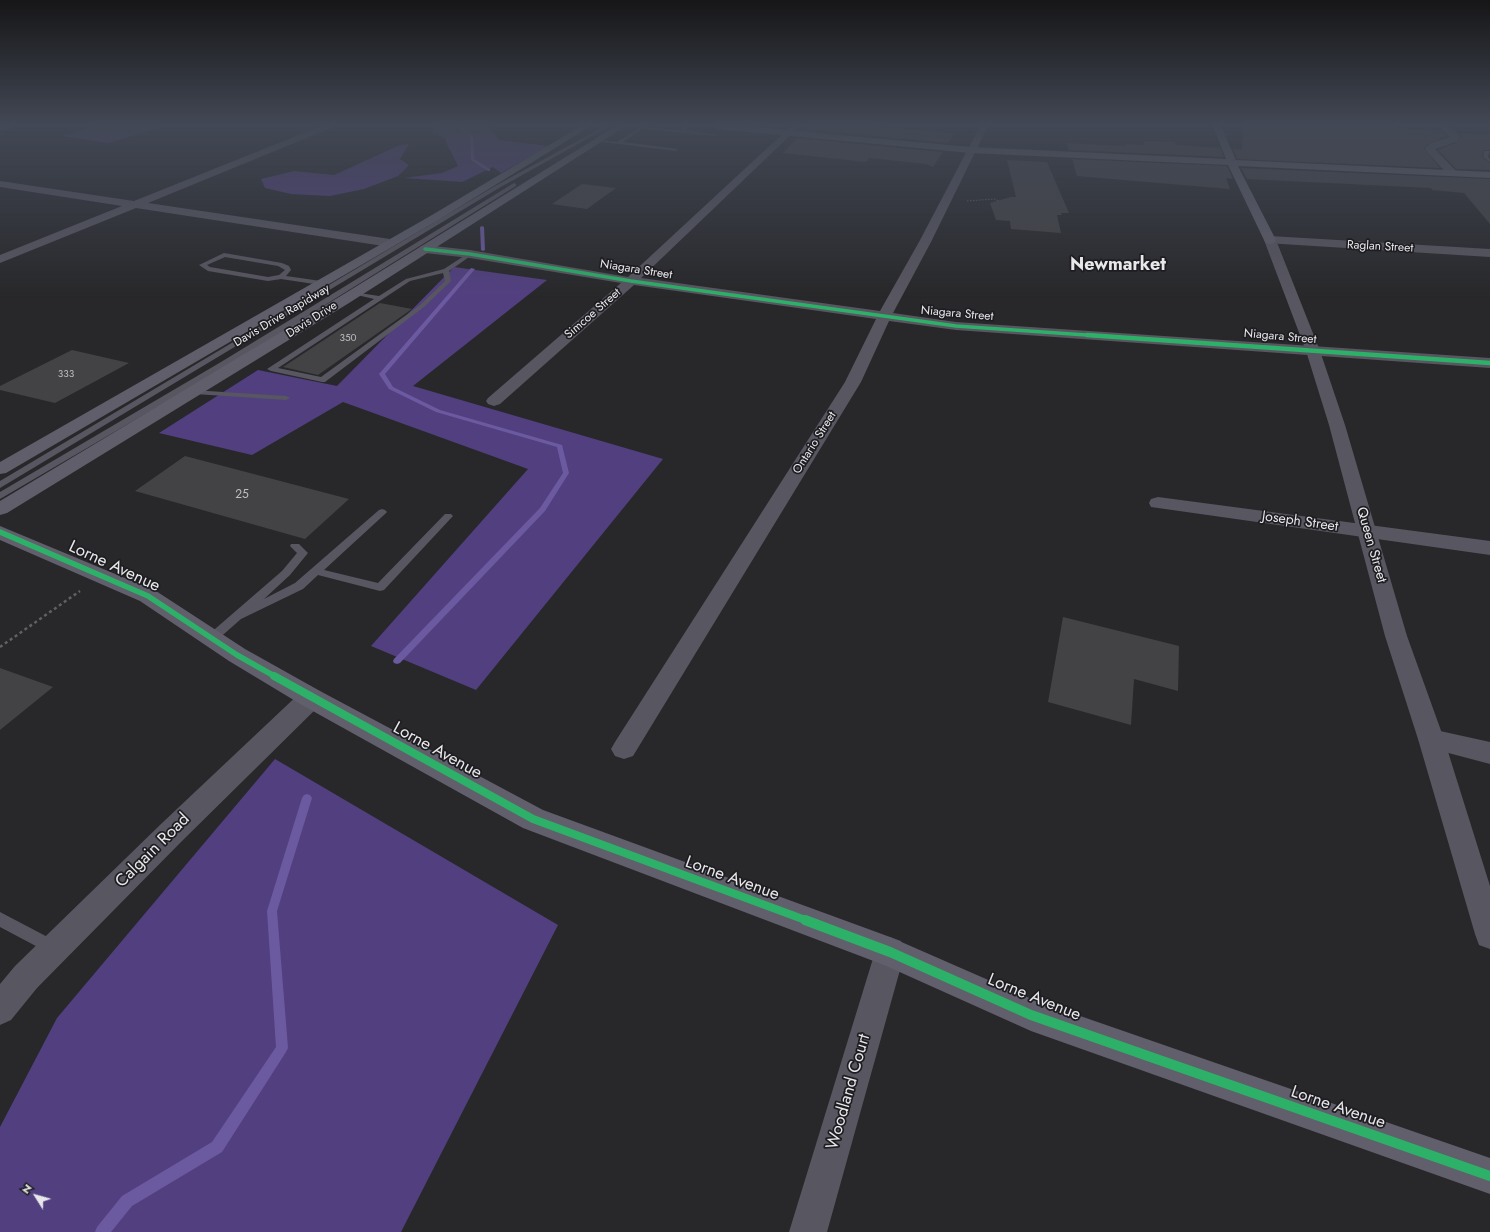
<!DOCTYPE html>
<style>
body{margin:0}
#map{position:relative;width:1490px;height:1232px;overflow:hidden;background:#28282a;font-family:Jost,sans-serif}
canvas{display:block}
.north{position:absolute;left:16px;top:1176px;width:40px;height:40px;-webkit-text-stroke:3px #1e1d21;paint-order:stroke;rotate:307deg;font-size:11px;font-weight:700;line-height:16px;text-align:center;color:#e8e7ea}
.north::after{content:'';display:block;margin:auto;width:14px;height:18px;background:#e8e7ea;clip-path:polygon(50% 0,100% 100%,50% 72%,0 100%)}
</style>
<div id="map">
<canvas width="1490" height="1232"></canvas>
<div class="north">N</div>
</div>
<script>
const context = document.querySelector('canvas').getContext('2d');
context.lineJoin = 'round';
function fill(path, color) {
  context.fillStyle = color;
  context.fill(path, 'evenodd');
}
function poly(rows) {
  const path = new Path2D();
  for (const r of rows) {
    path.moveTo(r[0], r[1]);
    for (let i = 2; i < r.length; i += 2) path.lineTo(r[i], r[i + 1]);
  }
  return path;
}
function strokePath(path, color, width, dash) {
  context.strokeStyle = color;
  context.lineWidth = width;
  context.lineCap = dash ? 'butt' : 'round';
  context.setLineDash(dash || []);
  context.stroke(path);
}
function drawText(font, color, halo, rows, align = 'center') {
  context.font = font + ' Jost,sans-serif';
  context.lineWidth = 3.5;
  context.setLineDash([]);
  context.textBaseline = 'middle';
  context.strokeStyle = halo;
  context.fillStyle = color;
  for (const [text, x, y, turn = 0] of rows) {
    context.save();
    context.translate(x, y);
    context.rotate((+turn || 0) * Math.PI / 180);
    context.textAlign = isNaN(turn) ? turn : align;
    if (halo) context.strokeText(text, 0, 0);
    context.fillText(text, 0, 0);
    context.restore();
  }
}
fill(poly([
 [95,126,167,126,108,143,61,136],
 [443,126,491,126,490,128,499,140,548,146,501,173,493,167,462,182,404,178,442,173,458,166,444,138,433,132,433,127],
 [409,144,400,159,409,165,398,176,364,189,330,196,291,194,265,188,261,179,294,171,334,175,400,145],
 [454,267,547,280,413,386,663,459,476,690,371,646,528,469,343,402,252,455,159,433,258,370,337,386],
 [275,759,558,925,401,1232,0,1232,0,1127,57,1018]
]), '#523f80');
fill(poly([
 [454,126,458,126,473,135,474,159,490,169,490,171,488,171,471,160,470,136,454,126],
 [482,226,484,227,485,250,483,251,481,250,480,227,482,226],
 [471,268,475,269,385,374,393,387,440,410,562,445,569,473,545,511,400,663,397,664,394,663,393,661,394,659,540,508,563,473,557,447,436,412,389,389,379,374,471,268],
 [307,794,310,795,312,798,277,911,288,1048,286,1052,222,1152,132,1206,111,1232,95,1232,97,1227,122,1196,212,1142,276,1047,267,911,302,798,304,795,307,794]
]), '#6c5aa0');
fill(poly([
 [809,126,867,126,954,133,948,143,805,130],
 [1243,126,1396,126,1398,128,1443,132,1447,136,1431,142,1424,148,1440,168,1237,159,1233,149,1242,150],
 [1459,133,1490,135,1490,150,1483,150,1482,157,1490,163,1490,170,1456,169,1438,150,1458,142,1461,136],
 [797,138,943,152,933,167,926,164,869,158,866,162,783,153],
 [1144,141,1175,142,1176,145,1220,148,1224,157,1069,150,1066,143,1126,146,1125,144,1144,145],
 [1072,159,1227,166,1233,179,1226,178,1230,189,1077,176],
 [1007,160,1047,162,1069,213,1061,213,1062,215,1057,215,1061,233,1011,229,1010,221,996,220,990,203,1011,197,1016,197],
 [1241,168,1490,179,1490,224,1464,193,1432,190,1431,188,1247,179],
 [582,184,616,188,587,209,552,204],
 [380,303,412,309,318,375,283,367],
 [72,350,129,363,55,403,0,390,0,386],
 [185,456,349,499,305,539,135,491],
 [1063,617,1179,646,1178,691,1134,679,1131,725,1048,702],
 [0,668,53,687,0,730]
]), '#434244');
strokePath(poly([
 [967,201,994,199,999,201]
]), '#616066', 1, [1.5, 1.5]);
strokePath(poly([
 [0,647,80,591]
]), '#616066', 2.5, [3, 3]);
fill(poly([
 [605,126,610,126,499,188,0,488,0,481,495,186,605,126],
 [686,126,690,126,685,130,718,135,716,136,642,129,623,142,678,149,676,151,595,141,597,140,617,142,641,127,680,130,686,126],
 [1484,151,1490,151,1488,157,1490,159,1490,162,1483,157,1484,151],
 [514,183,516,184,516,186,227,366,0,499,0,492,221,362,514,183],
 [470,252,473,254,472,255,449,271,451,281,424,307,325,382,322,382,271,371,267,369,374,299,353,294,353,292,379,296,406,279,444,269,470,252],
 [443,273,445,281,420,305,321,377,278,368,410,281,443,273],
 [224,253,282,263,289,266,291,270,286,276,321,281,324,283,321,285,281,279,268,281,208,271,199,265,224,253],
 [225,257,278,266,285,270,279,275,268,277,210,267,207,265,225,257],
 [192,390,286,396,290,398,286,400,195,394,192,394,192,390],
 [382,509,385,510,387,512,385,514,324,570,378,583,445,514,451,514,453,516,384,590,380,591,318,575,303,589,241,619,216,641,212,642,208,641,206,638,208,635,282,571,297,553,290,546,291,544,299,544,308,553,290,575,264,599,295,583,379,510,382,509],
 [0,912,59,943,62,948,59,953,54,956,49,953,0,927,0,912]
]), '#585660');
fill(poly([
 [0,126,11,126,10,128,0,131,0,126],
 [321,126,332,126,331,128,148,203,390,239,394,240,396,243,394,246,390,247,136,208,0,263,0,255,122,206,0,187,0,181,134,201,321,126],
 [791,126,800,126,641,278,880,311,919,242,980,126,988,126,931,242,893,313,956,322,1490,358,1490,368,956,330,889,321,861,382,633,756,624,759,615,756,611,749,615,742,845,382,876,319,634,285,500,404,494,406,488,404,486,401,488,398,621,283,470,258,425,253,421,252,419,249,421,246,425,245,470,250,628,277,791,126],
 [1439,126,1448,126,1460,136,1458,141,1435,149,1456,171,1457,173,1456,175,1448,175,1429,154,1425,148,1431,143,1450,137,1439,126],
 [1270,236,1490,249,1490,257,1266,243,1264,240,1266,237,1270,236],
 [1158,497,1490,541,1490,555,1151,507,1149,503,1151,499,1158,497],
 [311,689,320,691,323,698,320,705,181,842,37,988,11,1020,0,1025,0,984,15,966,161,824,302,691,311,689],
 [1431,729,1490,742,1490,764,1422,746,1418,739,1422,732,1431,729],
 [890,937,901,941,905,952,827,1232,789,1232,875,952,879,941,890,937]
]), '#585660');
fill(poly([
 [1270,236,1274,237,1276,240,1320,351,1345,425,1407,636,1444,739,1490,886,1490,949,1479,945,1475,934,1418,739,1385,636,1329,425,1306,351,1264,240,1266,237,1270,236]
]), '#585660');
fill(poly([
 [713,126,742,126,971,147,1226,159,1213,126,1221,126,1236,160,1490,172,1490,178,1238,166,1276,240,1274,243,1270,244,1266,243,1264,240,1228,165,971,153,717,129,713,126],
 [0,526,156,591,245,649,320,691,543,810,890,937,1034,1000,1490,1158,1490,1194,1031,1031,884,965,523,828,302,705,229,661,140,601,0,540,0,526]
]), '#625f6c');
fill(poly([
 [581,126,591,126,440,219,6,473,0,474,0,462,432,215,581,126],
 [616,126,626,126,349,303,7,513,0,515,0,501,339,297,616,126]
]), '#605e6b');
strokePath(poly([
 [425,249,470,254,631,281,956,326,1101,336]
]), '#2db169', 3.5);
strokePath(poly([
 [1087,335,1490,363]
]), '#2db169', 4.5);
strokePath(poly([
 [0,532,148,596,237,655,276,677]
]), '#2db169', 5.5);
strokePath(poly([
 [274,676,533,819,808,921]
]), '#2db169', 8);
strokePath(poly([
 [805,920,890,952,1031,1015,1490,1176]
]), '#2db169', 10);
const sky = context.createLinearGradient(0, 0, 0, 298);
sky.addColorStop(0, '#161617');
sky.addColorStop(0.42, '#424855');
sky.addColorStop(1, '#42485500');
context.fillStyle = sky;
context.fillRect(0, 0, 1490, 298);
drawText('10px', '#bfbec0', null, [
 ["350",348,339],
 ["333",66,375]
]);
drawText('12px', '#e8e7ea', '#1e1d21', [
 ["Raglan Street",1380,247,3],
 ["Niagara Street",636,270,9],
 ["Simcoe Street",593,314,-41],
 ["Niagara Street",957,314,5],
 ["Davis Drive Rapidway",282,316,-31],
 ["Davis Drive",312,320,-32],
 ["Niagara Street",1280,337,5],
 ["Ontario Street",815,443,-58]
]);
drawText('12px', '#bfbec0', null, [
 ["25",242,495]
]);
drawText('14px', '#e8e7ea', '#1e1d21', [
 ["Joseph Street",1300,522,8],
 ["Queen Street",1371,545,74]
]);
drawText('17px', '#e8e7ea', '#1e1d21', [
 ["Lorne Avenue",114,567,25],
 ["Lorne Avenue",437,751,29],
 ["Calgain Road",153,851,-45],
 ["Lorne Avenue",732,879,20],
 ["Lorne Avenue",1034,998,22],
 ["Woodland Court",849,1092,-74],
 ["Lorne Avenue",1338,1108,19]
]);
drawText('bold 18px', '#e8e7ea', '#1e1d21', [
 ["Newmarket",1118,266]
]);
</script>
